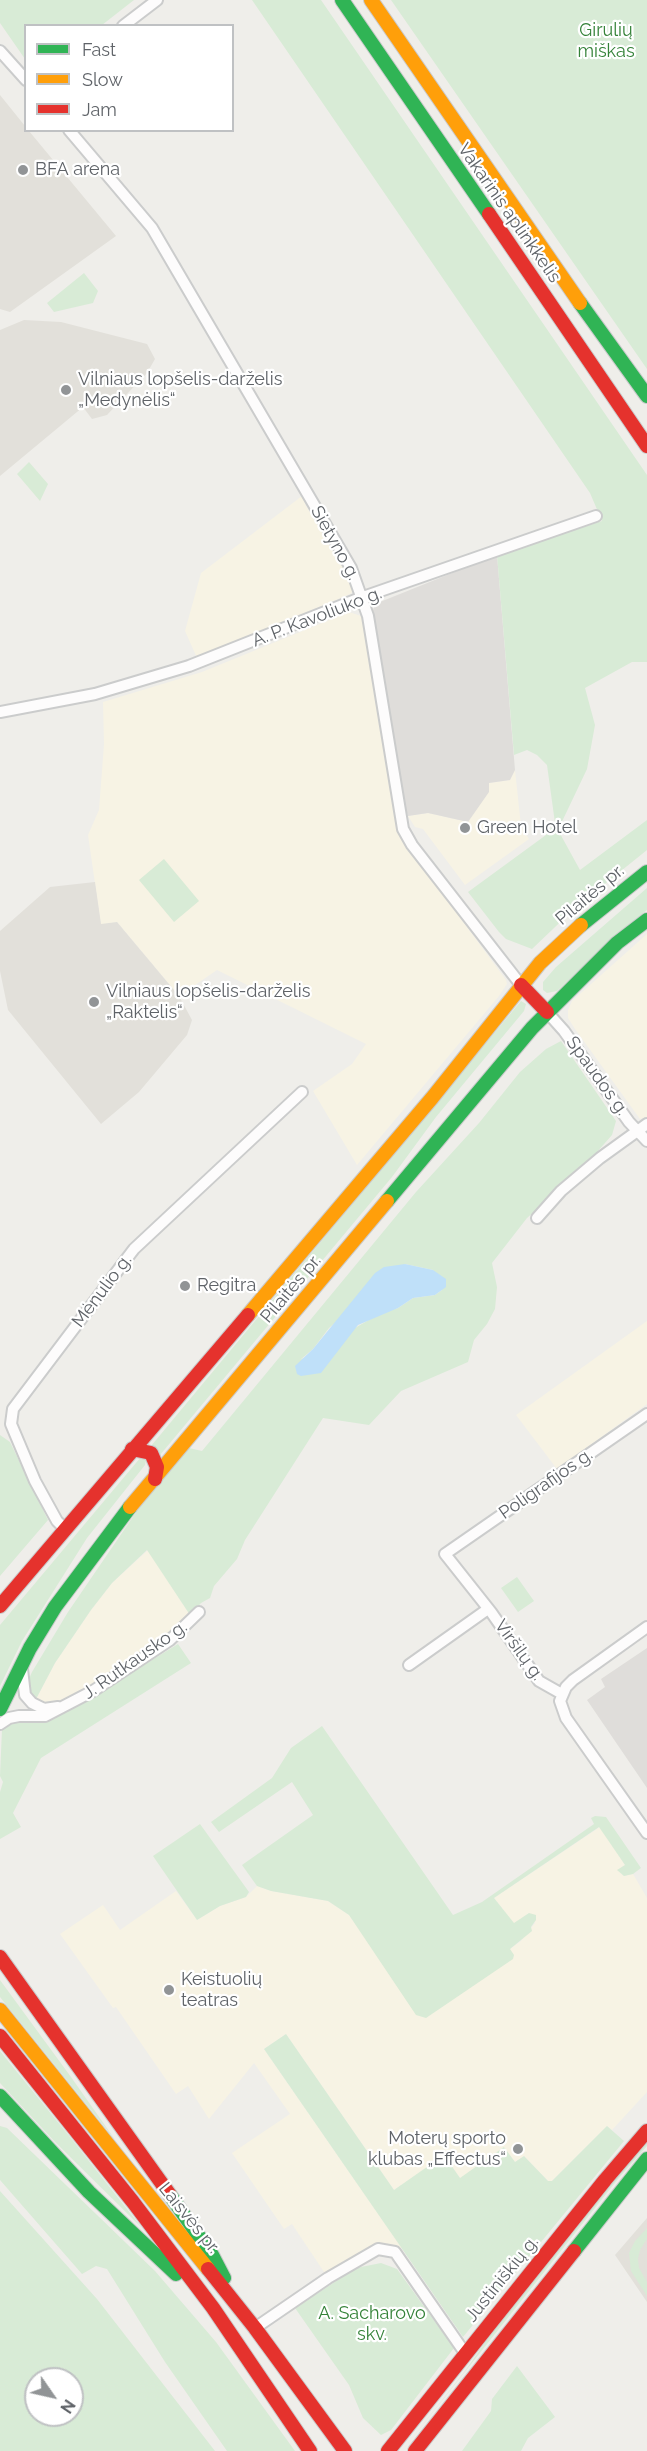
<!DOCTYPE html>
<meta charset="utf-8">
<style>
body{margin:0}
#map{position:relative;width:647px;height:2451px;overflow:hidden;background:#efeeea;font-family:Raleway,sans-serif}
canvas{display:block}
.legend{position:absolute;left:24px;top:24px;width:210px;height:108px;box-sizing:border-box;background:#fff;border:2px solid #bfc1c3;margin:0;padding:8px 10px;list-style:none;font-size:18px;color:#5f6368}
.legend li{display:flex;align-items:center;gap:12px;height:30px}
.legend b{width:30px;border:2px solid #bfc1c3}
.north{position:absolute;left:24px;top:2367px;width:60px;height:60px;box-sizing:border-box;background:#fff;border:2px solid #bfc1c3;border-radius:50%;rotate:124deg;font-size:16px;font-weight:700;line-height:24px;text-align:center;color:#5f6368}
.north::after{content:'';display:block;margin:auto;width:21px;height:27px;background:#919496;clip-path:polygon(50% 0,100% 100%,50% 72%,0 100%)}
</style>
<div id="map">
<canvas width="647" height="2451"></canvas>
<ul class="legend">
<li><b style="height:8px;background:#30b455"></b>Fast</li>
<li><b style="height:8px;background:#ff9f0a"></b>Slow</li>
<li><b style="height:8px;background:#e5322d"></b>Jam</li>
</ul>
<div class="north">N</div>
</div>
<script>
const context = document.querySelector('canvas').getContext('2d');
context.lineJoin = 'round';
function fill(path, color) {
  context.fillStyle = color;
  context.fill(path, 'evenodd');
}
function poly(rows) {
  const path = new Path2D();
  for (const r of rows) {
    path.moveTo(r[0], r[1]);
    for (let i = 2; i < r.length; i += 2) path.lineTo(r[i], r[i + 1]);
  }
  return path;
}
function strokePath(path, color, width, dash) {
  context.strokeStyle = color;
  context.lineWidth = width;
  context.lineCap = dash ? 'butt' : 'round';
  context.setLineDash(dash || []);
  context.stroke(path);
}
function drawText(font, color, halo, rows, align = 'center') {
  context.font = font + ' Raleway,sans-serif';
  context.lineWidth = 4.5;
  context.setLineDash([]);
  context.textBaseline = 'middle';
  context.strokeStyle = halo;
  context.fillStyle = color;
  for (const [text, x, y, turn = 0] of rows) {
    context.save();
    context.translate(x, y);
    context.rotate((+turn || 0) * Math.PI / 180);
    context.textAlign = isNaN(turn) ? turn : align;
    if (halo) context.strokeText(text, 0, 0);
    context.fillText(text, 0, 0);
    context.restore();
  }
}
fill(poly([
 [302,496,306,506,354,585,355,590,350,594,197,658,185,631,201,573],
 [349,612,361,616,364,623,397,823,416,858,506,980,507,984,499,996,357,1165,313,1091,352,1064,366,1044,217,970,179,996,117,922,101,925,88,835,99,810,104,744,103,702,202,672],
 [515,770,521,826,529,839,465,885,423,829,415,827,408,816,428,813,468,822,489,783,510,780],
 [647,934,647,1117,640,1119,575,1029,568,1018,568,1010,572,1001],
 [647,1321,647,1404,557,1469,516,1415],
 [148,1550,190,1615,168,1636,76,1695,48,1706,35,1701,55,1663,91,1610,112,1583],
 [600,1827,625,1865,618,1870,624,1876,633,1874,647,1898,647,2092,612,2130,607,2126,552,2181,548,2181,524,2156,515,2162,460,2178,444,2156,394,2190,286,2034,264,2049,402,2248,395,2252,378,2249,328,2278,292,2224,284,2229,232,2153,290,2114,254,2063,209,2119,188,2086,176,2094,116,2007,113,2008,60,1934,103,1905,120,1930,176,1891,197,1920,220,1906,246,1897,257,1886,271,1891,328,1901,349,1915,367,1940,510,1949,521,1941,535,1923,529,1913,514,1924,494,1898]
]), '#f7f3e4');
fill(poly([
 [497,555,515,770,510,780,489,783,489,792,468,822,428,813,408,816,404,805,373,610,375,604],
 [647,1648,647,1788,587,1700,605,1687,601,1679]
]), '#dfddda');
fill(poly([
 [0,95,25,126,26,130,29,131,116,236,10,312,0,309],
 [24,320,61,322,147,344,155,359,147,373,107,415,92,419,83,407,0,476,0,330],
 [95,882,101,924,117,922,179,996,192,1020,187,1035,139,1092,101,1124,8,1010,0,971,0,931,50,887],
 [647,2218,647,2302,615,2255]
]), '#e2e0da');
fill(poly([
 [0,0,134,0,102,25,26,26,25,59,0,23],
 [252,0,321,0,647,475,647,662,632,662,585,688,595,725,587,769,558,830,580,870,647,820,647,850,575,908,532,949,506,939,499,932,468,892,546,835,555,823,547,765,537,755,527,750,514,755,497,555,602,521,590,493],
 [391,0,647,0,647,369],
 [84,273,98,291,93,303,54,312,47,303],
 [29,462,48,484,40,501,17,474],
 [164,859,199,901,174,922,139,880],
 [647,888,647,910,622,930,557,991,547,993,543,990,543,982,556,967],
 [521,1001,526,1004,524,1011,436,1117,392,1177,160,1455,151,1446],
 [561,1041,616,1121,612,1135,582,1169,527,1218,492,1263,497,1287,495,1309,487,1324,474,1340,468,1362,401,1391,369,1425,323,1418,245,1540,237,1559,214,1586,210,1598,201,1603,190,1615,147,1550,112,1583,91,1610,55,1663,35,1701,29,1693,28,1681,32,1672,68,1612,139,1508,189,1448,202,1451,416,1192,479,1123,520,1072,546,1049],
 [405,1264,433,1270,442,1290,435,1295,413,1298,398,1308,379,1314,300,1360,313,1349,329,1328],
 [0,1435,10,1442,48,1520,0,1576],
 [141,1457,146,1460,145,1465,87,1538,22,1641,0,1686,0,1625],
 [517,1577,534,1601,518,1612,501,1588],
 [178,1644,191,1663,41,1758,13,1813,21,1827,0,1839,0,1792,3,1782,0,1776,2,1729,14,1721,44,1720,79,1705],
 [322,1726,453,1915,482,1902,594,1824,591,1818,595,1816,606,1817,641,1868,633,1874,624,1876,617,1870,625,1865,599,1827,494,1898,514,1923,529,1913,536,1915,536,1920,531,1927,532,1931,510,1949,514,1955,513,1959,426,2018,416,2015,349,1915,328,1901,271,1891,257,1886,242,1865,313,1815,292,1782,219,1832,211,1822,272,1778,291,1748],
 [200,1824,249,1892,246,1897,220,1906,197,1920,153,1856],
 [0,1980,71,2077,116,2141,0,1997],
 [286,2034,394,2190,444,2155,460,2178,504,2147,515,2162,524,2156,548,2181,552,2181,607,2126,624,2141,463,2337,264,2049],
 [0,2051,70,2137,142,2228,56,2143,0,2083],
 [0,2126,7,2128,155,2271,216,2342,295,2451,227,2451,165,2362,107,2269,96,2266,82,2274,0,2180],
 [647,2142,647,2146,618,2179,402,2451,465,2371,506,2313,584,2215],
 [0,2191,97,2299,215,2451,0,2451],
 [36,2379,72,2379,72,2415,36,2415],
 [647,2228,647,2239,640,2250,638,2259,639,2268,647,2282,647,2296,631,2271,629,2253,635,2241],
 [381,2263,397,2269,454,2348,391,2430,381,2435,363,2418,349,2385,295,2308,356,2268],
 [517,2366,555,2417,528,2438,521,2451,462,2451,491,2411,492,2399]
]), '#d8ebd6');
fill(poly([
 [405,1264,433,1270,446,1279,446,1287,435,1295,413,1298,398,1308,358,1325,321,1373,301,1376,297,1374,295,1366,313,1349,375,1273,384,1267]
]), '#bfe0f9');
const street = poly([
 [123,26,157,0],
 [0,51,26,80],
 [69,130,152,228,351,568,368,616,403,829,412,845,521,985],
 [0,712,95,694,189,666,363,597,596,516],
 [547,1012,564,1031,629,1122,647,1141],
 [537,1218,561,1191,600,1158,647,1124],
 [65,1529,57,1521,35,1481,11,1424,13,1409,134,1249,302,1092],
 [647,1627,573,1680,566,1687,560,1701,566,1718,647,1833],
 [409,1665,488,1609],
 [22,1669,25,1695,32,1703,44,1709,58,1707],
 [562,1694,539,1681,491,1612,445,1554,647,1414],
 [0,1724,9,1718,19,1716,45,1716,93,1691,170,1640,199,1612],
 [255,2328,328,2278,378,2249,395,2252,465,2353]
]);
const fast = poly([
 [342,0,489,214],
 [580,303,647,396],
 [581,925,647,872],
 [387,1201,532,1028,617,943,647,920],
 [0,1709,30,1648,55,1607,130,1507],
 [0,2096,89,2192,176,2274],
 [170,2195,212,2255,224,2278],
 [574,2251,647,2159]
]);
const slow = poly([
 [371,0,580,303],
 [248,1315,432,1098,540,963,581,925],
 [130,1507,387,1201],
 [0,2010,208,2269]
]);
const jam = poly([
 [489,214,647,446],
 [521,985,547,1012],
 [132,1449,151,1453,157,1467,155,1479],
 [0,1606,248,1315],
 [0,1957,170,2195],
 [0,2036,133,2202,213,2308,310,2451],
 [208,2269,255,2328,345,2451],
 [388,2451,605,2180,647,2131],
 [415,2451,574,2251]
]);
strokePath(street, '#cbcccc', 14);
strokePath(fast, '#cacacb', 16);
strokePath(slow, '#cacacb', 16);
strokePath(jam, '#cacacb', 16);
strokePath(street, '#fdfcfc', 10);
strokePath(fast, '#30b455', 14);
strokePath(slow, '#ff9f0a', 14);
strokePath(jam, '#e5322d', 14);
for (const [x, y, r, color] of [
 [23,170,6,"#919496"],
 [66,390,6,"#919496"],
 [465,828,6,"#919496"],
 [94,1002,6,"#919496"],
 [185,1286,6,"#919496"],
 [169,1990,6,"#919496"],
 [518,2149,6,"#919496"]
]) {
  const dot = new Path2D();
  dot.arc(x, y, r, 0, 2 * Math.PI);
  context.fillStyle = color;
  context.fill(dot);
  strokePath(dot, '#fff', 2);
}
drawText('18px', '#348238', '#fff', [
 ["Girulių",606,31],
 ["miškas",606,52],
 ["A. Sacharovo",372,2314],
 ["skv.",372,2335]
]);
drawText('18px', '#5f6368', '#fff', [
 ["BFA arena",35,170],
 ["Vilniaus lopšelis-darželis",78,380],
 ["„Medynėlis“",78,401],
 ["Green Hotel",477,828],
 ["Vilniaus lopšelis-darželis",106,992],
 ["„Raktelis“",106,1013],
 ["Regitra",197,1286],
 ["Keistuolių",181,1980],
 ["teatras",181,2001],
 ["Moterų sporto",506,2139,"right"],
 ["klubas „Effectus“",506,2160,"right"]
], 'left');
drawText('18px', '#5f6368', '#fff', [
 ["Vakarinis aplinkkelis",509,213,55],
 ["Sietyno g.",335,543,61],
 ["A. P. Kavoliuko g.",317,617,-21],
 ["Pilaitės pr.",590,895,-40],
 ["Spaudos g.",597,1076,54],
 ["Pilaitės pr.",291,1289,-50],
 ["Mėnulio g.",102,1291,-53],
 ["Poligrafijos g.",546,1484,-35],
 ["Viršilų g.",519,1650,54],
 ["J. Rutkausko g.",135,1660,-35],
 ["Laisvės pr.",189,2218,51],
 ["Justiniškių g.",502,2279,-51]
]);
</script>
